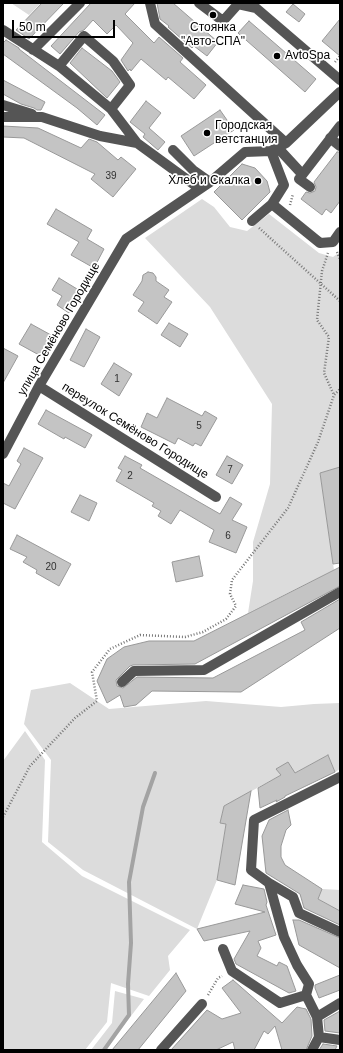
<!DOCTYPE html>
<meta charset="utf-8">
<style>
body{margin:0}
#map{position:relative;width:343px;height:1053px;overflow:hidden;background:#fff;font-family:Arial,sans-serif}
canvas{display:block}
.frame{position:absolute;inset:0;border:4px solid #000;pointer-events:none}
.scale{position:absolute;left:12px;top:20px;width:103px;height:18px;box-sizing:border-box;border:2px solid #000;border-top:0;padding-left:5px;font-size:12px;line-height:14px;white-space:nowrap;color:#000;-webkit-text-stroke:3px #fff;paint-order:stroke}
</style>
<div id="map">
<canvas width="343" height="1053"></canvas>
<div class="frame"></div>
<div class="scale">50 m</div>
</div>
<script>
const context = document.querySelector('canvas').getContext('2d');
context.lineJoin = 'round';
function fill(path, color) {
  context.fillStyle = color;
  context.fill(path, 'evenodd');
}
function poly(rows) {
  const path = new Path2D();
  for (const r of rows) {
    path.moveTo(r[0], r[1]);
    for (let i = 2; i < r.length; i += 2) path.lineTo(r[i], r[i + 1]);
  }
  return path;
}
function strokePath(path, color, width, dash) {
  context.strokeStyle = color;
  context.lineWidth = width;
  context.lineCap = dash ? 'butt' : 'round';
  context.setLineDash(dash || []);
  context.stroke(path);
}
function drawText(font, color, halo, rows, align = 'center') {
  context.font = font + ' Arial,sans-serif';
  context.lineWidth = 3.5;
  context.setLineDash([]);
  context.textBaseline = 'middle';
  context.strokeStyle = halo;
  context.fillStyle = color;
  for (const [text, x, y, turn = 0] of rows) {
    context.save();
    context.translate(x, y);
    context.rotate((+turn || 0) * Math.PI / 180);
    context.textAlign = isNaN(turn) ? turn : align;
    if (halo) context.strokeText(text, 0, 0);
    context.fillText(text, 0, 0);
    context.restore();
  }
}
fill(poly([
 [11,3,41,3,29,15],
 [202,199,214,207,230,227,247,231,269,214,319,253,333,257,340,252,340,467,320,473,334,570,248,613,253,581,253,542,270,484,272,404,210,307,145,238],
 [70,683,109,709,206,701,281,707,314,704,340,703,340,769,335,772,328,755,295,773,277,769,281,775,224,806,220,823,226,824,217,880,197,929,83,870,48,842,51,760,24,724,31,690],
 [25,731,45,760,42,842,82,876,190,930,168,956,170,970,149,996,111,983,107,1022,85,1050,3,1050,3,761],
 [322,889,340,890,340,911,318,899],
 [115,991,144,999,105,1050,91,1050,112,1023]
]), '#dcdcdc');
strokePath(poly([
 [104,1050,129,1015,128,984,131,943,129,882,143,807,155,773]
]), '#a3a3a3', 4);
const building = poly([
 [42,3,64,3,29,39,16,30,42,3],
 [91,3,135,3,125,14,154,43,159,37,183,58,180,62,206,85,194,99,168,77,166,80,141,59,131,71,130,69,128,71,121,60,133,43,116,25,107,34,93,20,84,30,79,32,60,54,51,46,91,3],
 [157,3,173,3,218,42,207,56,194,46,192,48,168,27,169,26,160,19,157,3],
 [293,4,305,14,299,22,286,12,293,4],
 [340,19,340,56,322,41,340,19],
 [249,21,316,79,305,92,238,33,249,21],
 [6,40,19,48,19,49,105,115,97,125,77,108,3,54,3,43,6,40],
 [82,48,112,71,120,82,107,98,70,63,82,48],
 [3,80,45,102,41,110,37,110,34,108,21,104,3,94,3,80],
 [146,101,161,113,149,128,165,142,158,150,143,137,145,134,130,122,146,101],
 [220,110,234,130,194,156,181,136,220,110],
 [3,126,38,128,81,148,89,139,97,142,118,160,121,157,136,169,113,197,91,179,95,174,24,138,3,137,3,126],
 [337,152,340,152,340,201,331,213,326,209,322,215,301,199,306,192,310,193,315,191,316,187,314,182,337,152],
 [242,164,255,168,267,181,270,192,242,220,214,192,242,164],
 [56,209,92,230,87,239,104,249,94,268,71,255,79,242,47,224,56,209],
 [148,272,153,273,156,277,156,281,169,290,164,297,172,302,157,324,138,311,144,302,133,295,142,281,143,275,148,272],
 [59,278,82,292,69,313,57,305,62,296,52,290,59,278],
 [169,323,188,334,180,347,161,335,169,323],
 [31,324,51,335,39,355,19,344,31,324],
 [86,329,100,337,84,367,70,360,86,329],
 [3,348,18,356,3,383,3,348],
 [114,363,132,374,119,396,101,384,114,363],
 [167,398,202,416,205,411,217,418,201,446,195,443,193,446,178,438,175,444,141,427,147,413,157,418,167,398],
 [46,410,92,435,85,448,65,437,64,439,38,424,46,410],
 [24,448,43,458,15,509,3,503,3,483,9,486,21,464,17,461,24,448],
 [125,456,142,465,140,468,220,514,230,497,242,504,232,520,247,527,236,553,209,542,214,530,180,510,171,524,158,516,161,511,152,506,154,503,116,481,122,470,118,468,125,456],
 [227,456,243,465,232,484,216,475,227,456],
 [340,467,340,563,333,564,320,473,340,467],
 [80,495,97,503,89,521,71,512,80,495],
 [17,535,71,564,59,586,36,573,37,570,23,562,27,557,10,549,17,535],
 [199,556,203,576,176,582,172,562,199,556],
 [340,567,340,586,195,664,133,665,130,666,116,680,117,686,123,688,137,677,213,678,305,630,301,622,340,599,340,628,241,692,152,691,136,705,124,707,120,695,107,703,97,681,107,659,124,647,149,641,194,641,340,567],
 [328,755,335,772,285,796,285,797,276,802,277,800,260,808,258,788,281,775,276,769,288,762,295,773,328,755],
 [251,791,235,885,217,880,226,824,220,823,224,806,251,791],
 [288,810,291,825,286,830,281,846,281,857,285,865,322,889,318,899,340,911,340,925,304,908,300,894,266,873,262,836,269,820,288,810],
 [243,885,264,889,267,902,266,905,276,935,258,941,261,948,257,956,277,966,279,962,287,966,296,991,289,993,236,964,234,959,250,931,204,941,197,929,265,912,235,904,243,885],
 [293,920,299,920,340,938,340,968,299,945,293,920],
 [176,973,186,991,138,1050,112,1050,176,973],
 [340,975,340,990,319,998,315,988,315,985,340,975],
 [233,980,282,1023,297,1007,306,1009,311,1019,312,1036,306,1050,282,1050,275,1026,268,1034,264,1031,254,1050,235,1050,233,1042,216,1050,171,1050,207,1010,222,1019,241,1013,222,988,233,980],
 [340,1011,340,1033,325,1031,324,1020,340,1011],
 [323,1044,337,1046,335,1050,319,1050,323,1044]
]);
fill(building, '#c4c4c4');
strokePath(building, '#999', 1);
strokePath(poly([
 [335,62,340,56],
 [290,205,293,194],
 [259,228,340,301],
 [337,252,340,259],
 [328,253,322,271,317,320,329,337,324,373,334,395],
 [3,817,30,766,75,718,97,701,92,672,110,649,140,635,185,637,203,632,226,619,236,606,230,594,232,580,288,508,318,442,334,395,340,389],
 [208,995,218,978,222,976]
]), '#777', 2.5, [1, 2]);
strokePath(poly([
 [150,3,155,24,286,143],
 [199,3,223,21,239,3],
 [238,4,256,8,340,80],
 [3,30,59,66,111,109,137,143,200,189],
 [33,50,80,3],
 [59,66,84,36,113,61,130,85,111,109],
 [3,105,32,114],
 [3,117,42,117,100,136,137,143],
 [330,138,340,146],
 [278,148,302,174],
 [173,150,193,170,210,182],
 [271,151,284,185,272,204,320,243,333,242,340,232],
 [310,187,299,179,340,126],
 [252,221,272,204],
 [39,386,216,497],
 [3,454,39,386,126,239,210,182,245,152,271,151,286,143,340,92],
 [122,682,134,671,204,670,340,592],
 [340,777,254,820,251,870,269,883,293,897,299,913,340,932],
 [269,883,284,937,297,965,309,984,306,995],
 [223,949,232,971,280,1003,306,995,317,1017,319,1037,312,1050],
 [317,1017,340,1003],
 [319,1037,340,1040],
 [161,1050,202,1004]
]), '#555', 10);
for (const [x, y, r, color] of [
 [213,15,4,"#000"],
 [277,56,4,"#000"],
 [207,133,4,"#000"],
 [258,181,4,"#000"]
]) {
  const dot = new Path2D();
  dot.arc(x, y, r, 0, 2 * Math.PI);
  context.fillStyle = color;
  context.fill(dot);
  strokePath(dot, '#fff', 1.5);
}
drawText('10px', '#313131', null, [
 ["39",111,176],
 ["1",117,379],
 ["5",199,426],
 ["7",230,470],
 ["2",130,476],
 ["6",228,536],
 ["20",51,567]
]);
drawText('12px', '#000', '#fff', [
 ["Стоянка",213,28,"center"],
 ["\"Авто-СПА\"",213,42,"center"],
 ["AvtoSpa",285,56],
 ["Городская",215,126],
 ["ветстанция",215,140],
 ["Хлеб и Скалка",250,181,"right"]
], 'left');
drawText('12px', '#000', '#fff', [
 ["улица Семёново Городище",59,329,-60],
 ["переулок Семёново Городище",135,431,32]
]);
</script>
